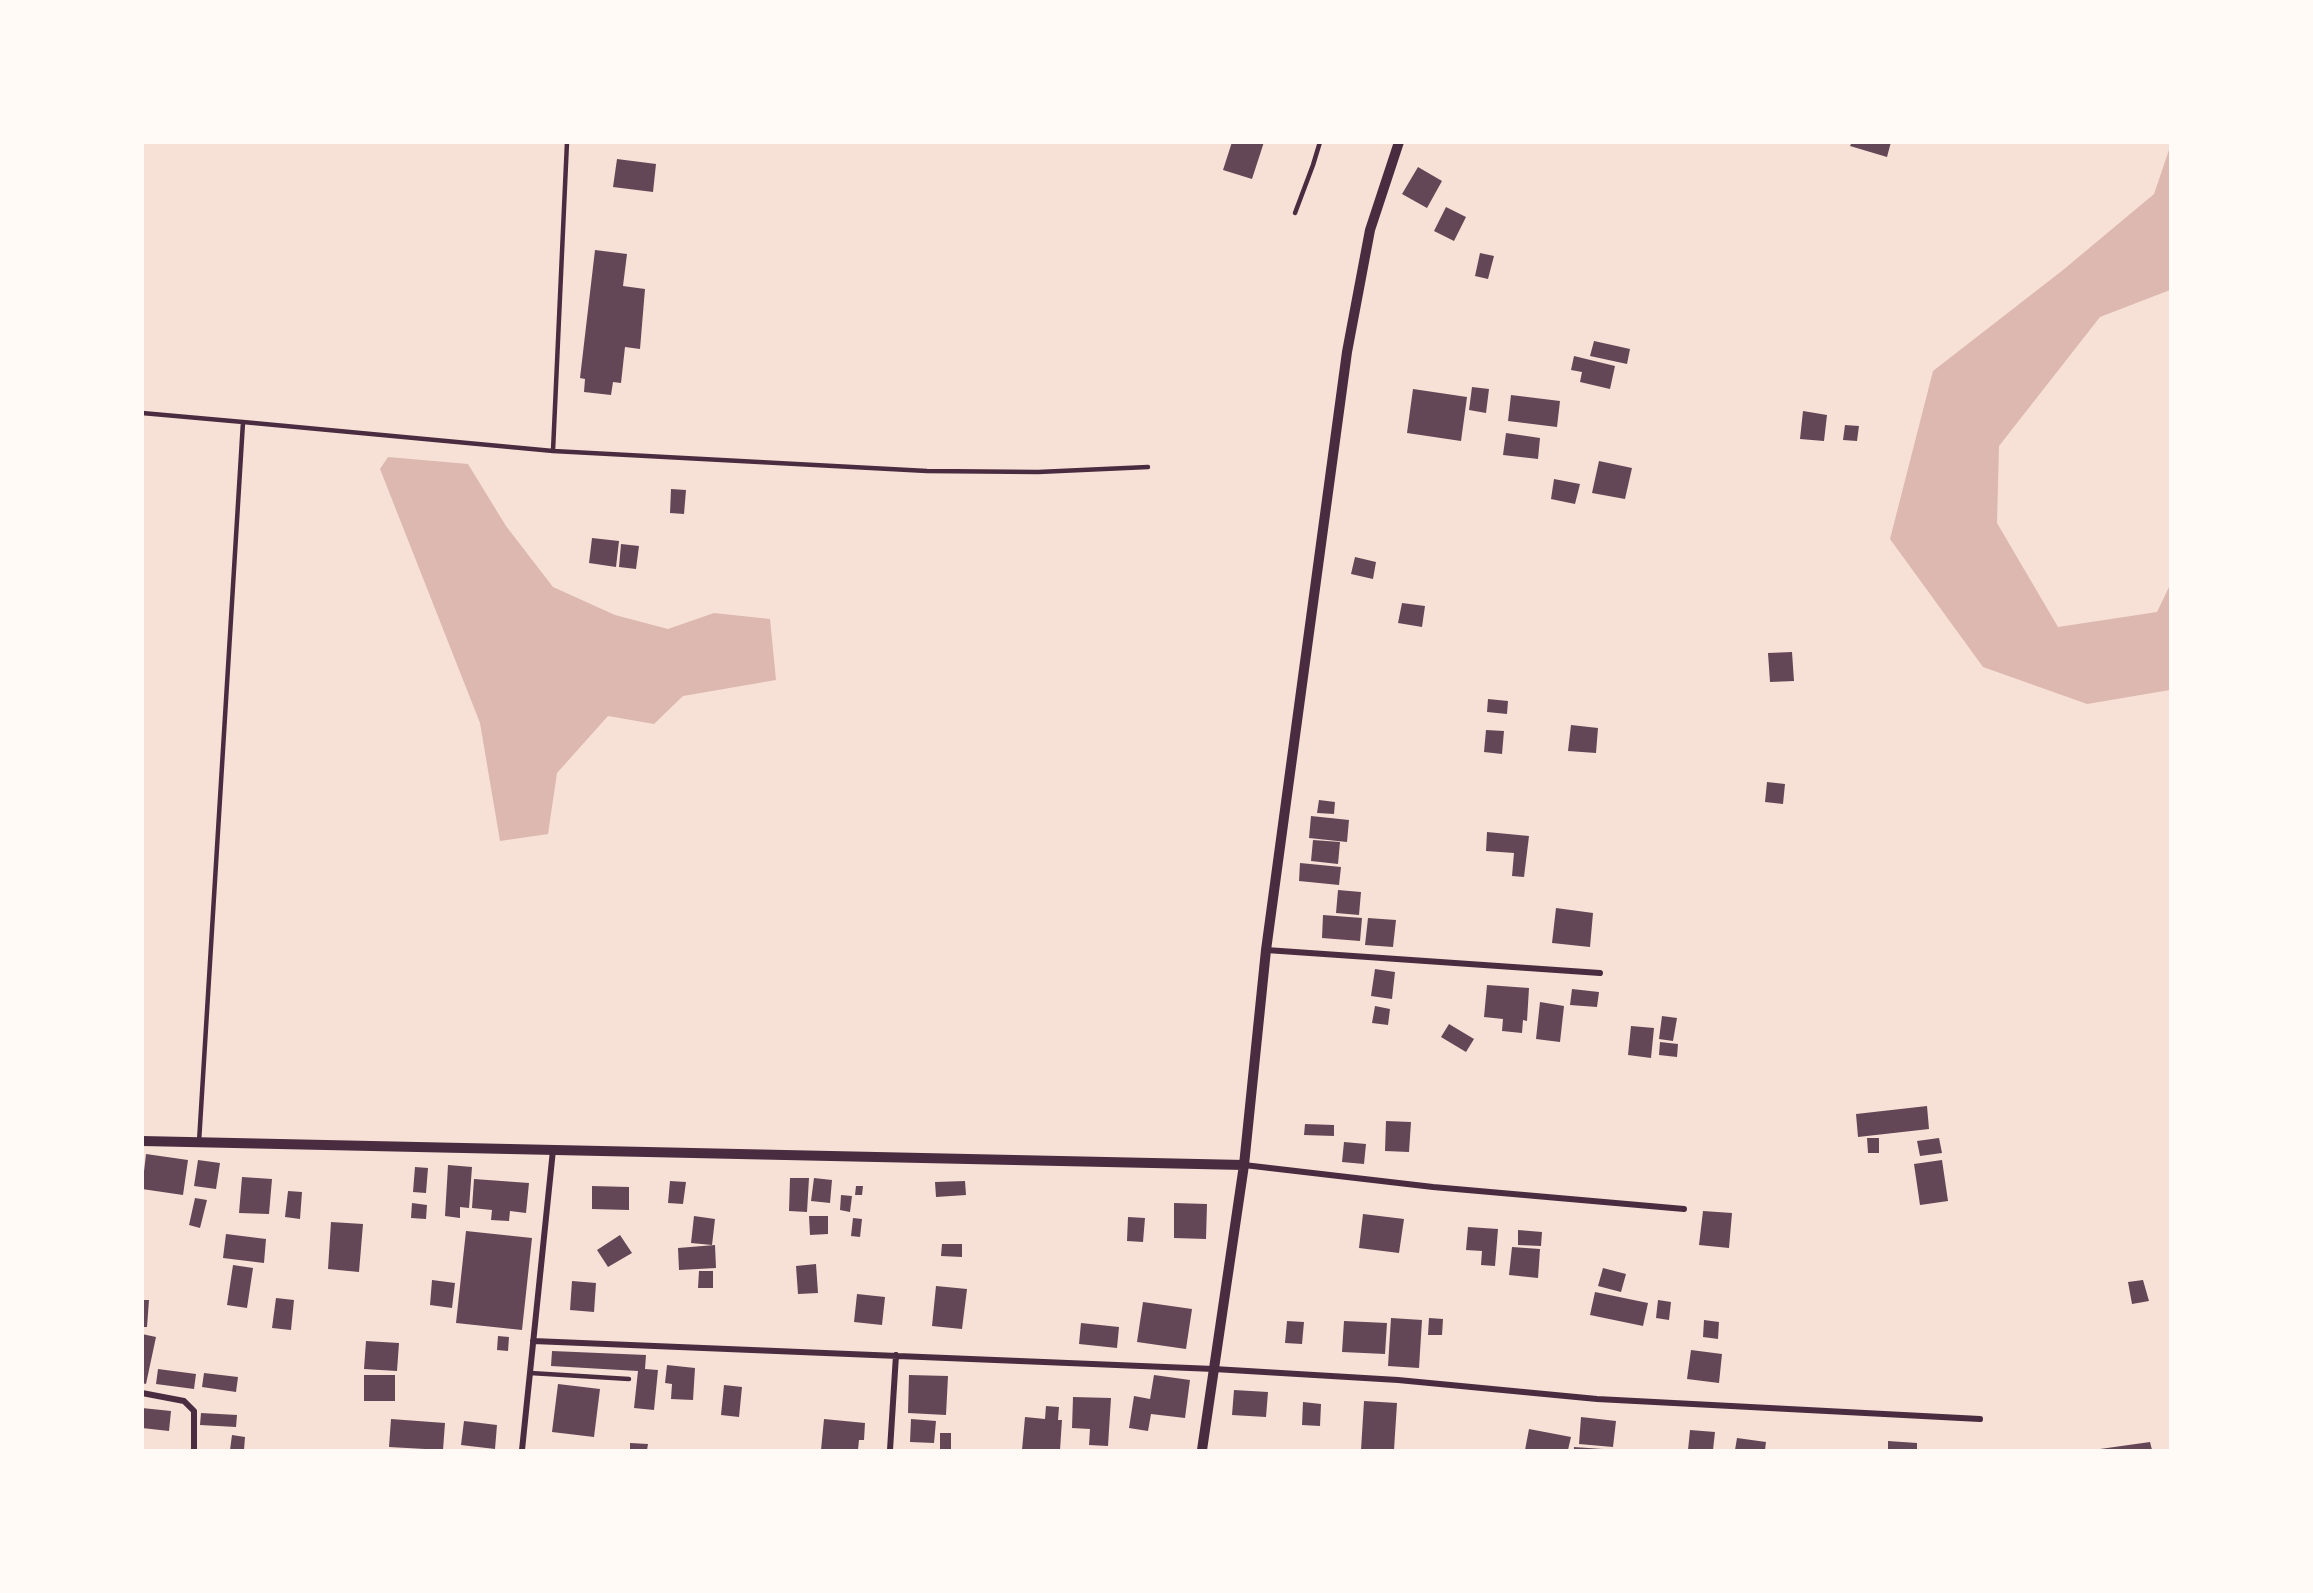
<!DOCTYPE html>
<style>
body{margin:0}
#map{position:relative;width:2313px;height:1593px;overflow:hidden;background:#f7e1d7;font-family:Manrope,sans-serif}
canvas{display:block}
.frame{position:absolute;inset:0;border:144px solid #fffaf5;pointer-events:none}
</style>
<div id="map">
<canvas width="2313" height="1593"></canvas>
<div class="frame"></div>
</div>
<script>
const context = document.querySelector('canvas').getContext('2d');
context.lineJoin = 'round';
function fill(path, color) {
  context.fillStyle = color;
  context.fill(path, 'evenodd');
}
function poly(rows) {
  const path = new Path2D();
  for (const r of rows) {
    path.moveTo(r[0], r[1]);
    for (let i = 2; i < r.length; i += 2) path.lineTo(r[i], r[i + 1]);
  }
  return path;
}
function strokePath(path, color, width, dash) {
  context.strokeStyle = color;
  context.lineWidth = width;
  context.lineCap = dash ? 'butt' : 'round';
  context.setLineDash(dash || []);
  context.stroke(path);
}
fill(poly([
 [2170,147,2170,290,2100,317,1999,446,1997,523,2058,627,2157,612,2170,585,2170,690,2087,704,1983,667,1890,539,1933,371,2063,270,2154,194],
 [388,457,468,464,506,526,553,587,615,615,668,629,714,613,770,619,776,680,683,696,654,724,608,716,557,773,548,834,500,841,480,723,380,469]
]), '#dcb8b0');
fill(poly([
 [1232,142,1264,142,1252,179,1223,170],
 [1852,142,1891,142,1887,157,1850,146],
 [617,159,656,164,653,192,613,187],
 [1418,167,1442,181,1427,208,1402,194],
 [1446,207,1466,217,1454,241,1434,231],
 [595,250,627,254,623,286,645,289,640,349,625,347,621,383,613,382,611,395,584,392,585,379,580,378],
 [1480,253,1494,256,1488,279,1475,276],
 [1594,341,1630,349,1627,364,1590,356],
 [1574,356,1615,366,1610,389,1580,382,1582,372,1571,370],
 [1472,387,1489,389,1486,413,1469,410],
 [1413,389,1467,397,1461,441,1407,433],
 [1511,395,1560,401,1557,427,1508,421],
 [1803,411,1827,415,1824,441,1800,439],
 [1845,425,1859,426,1857,441,1843,440],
 [1506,433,1540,438,1538,459,1503,455],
 [1599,461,1632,468,1625,499,1592,493],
 [1554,479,1580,484,1575,504,1551,499],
 [671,489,686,490,684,514,670,513],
 [592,538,619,541,616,567,589,563],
 [621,544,639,546,636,569,619,567],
 [1355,557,1376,562,1373,579,1351,574],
 [1402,603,1425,606,1422,627,1398,623],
 [1792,652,1794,681,1770,682,1768,653],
 [1488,699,1508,701,1507,714,1487,712],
 [1571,725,1598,728,1596,753,1568,751],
 [1486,730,1504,731,1502,754,1484,752],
 [1767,782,1785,784,1783,804,1765,802],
 [1319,800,1335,802,1334,814,1317,813],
 [1311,816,1349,820,1347,842,1309,838],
 [1487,832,1529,836,1524,877,1512,876,1514,853,1486,851],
 [1313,840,1340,842,1338,864,1311,861],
 [1300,863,1341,867,1339,885,1299,881],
 [1338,890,1361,892,1359,915,1336,913],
 [1556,908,1593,913,1590,947,1552,943],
 [1323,915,1362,918,1360,941,1322,938],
 [1368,918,1396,920,1393,947,1365,945],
 [1375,969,1395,972,1392,999,1371,996],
 [1487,985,1529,988,1527,1021,1523,1020,1522,1033,1502,1031,1503,1019,1484,1017],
 [1572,989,1599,992,1597,1007,1570,1005],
 [1540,1002,1564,1006,1560,1042,1536,1039],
 [1375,1006,1390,1009,1388,1025,1372,1023],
 [1662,1016,1677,1018,1673,1041,1659,1039],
 [1449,1024,1474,1039,1466,1052,1441,1037],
 [1631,1026,1654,1028,1651,1058,1628,1055],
 [1660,1042,1678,1044,1677,1057,1659,1055],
 [1927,1106,1929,1129,1858,1137,1856,1114],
 [1386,1121,1411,1122,1409,1152,1385,1151],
 [1305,1124,1334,1125,1334,1136,1304,1135],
 [1867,1138,1879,1138,1879,1153,1868,1153],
 [1939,1138,1942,1153,1920,1156,1917,1141],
 [1344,1142,1366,1144,1364,1164,1342,1162],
 [146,1154,188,1160,183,1195,142,1189],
 [198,1160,220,1163,216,1189,194,1186],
 [1942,1160,1948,1201,1920,1205,1914,1164],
 [448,1165,472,1167,469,1208,460,1207,460,1218,445,1216],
 [415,1167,428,1168,426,1193,413,1192],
 [242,1177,272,1179,269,1214,239,1213],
 [790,1178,809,1178,807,1212,789,1211],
 [814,1178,832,1180,830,1203,811,1201],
 [474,1179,529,1183,526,1213,510,1211,509,1221,491,1220,492,1210,472,1208],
 [670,1181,686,1182,683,1204,668,1203],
 [965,1181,966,1195,936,1197,935,1182],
 [592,1186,629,1187,629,1210,592,1209],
 [856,1186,863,1186,862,1195,855,1195],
 [288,1191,302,1192,300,1219,285,1217],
 [841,1195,852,1196,850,1212,840,1210],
 [195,1198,207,1200,200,1228,189,1225],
 [412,1203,427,1205,426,1219,411,1218],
 [1174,1203,1207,1204,1206,1239,1174,1238],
 [1703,1211,1732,1213,1729,1248,1699,1245],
 [1363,1214,1404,1219,1399,1253,1359,1248],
 [694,1216,715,1219,712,1245,691,1243],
 [809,1216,828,1216,828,1234,810,1235],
 [1128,1217,1145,1218,1143,1242,1127,1241],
 [853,1218,862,1219,860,1237,851,1236],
 [331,1222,363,1224,359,1272,328,1269],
 [1468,1227,1498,1229,1495,1266,1481,1265,1482,1251,1466,1250],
 [1518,1230,1542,1232,1541,1246,1518,1245],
 [466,1231,532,1238,522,1330,456,1323],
 [226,1234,266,1239,264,1263,223,1258],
 [620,1235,632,1253,608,1267,597,1250],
 [942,1244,962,1244,962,1257,941,1256],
 [715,1245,716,1268,679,1270,678,1248],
 [1512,1247,1540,1249,1538,1278,1509,1275],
 [816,1264,818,1293,798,1294,796,1266],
 [233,1265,253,1268,247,1308,227,1305],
 [1603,1268,1626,1274,1621,1292,1598,1286],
 [699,1271,713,1271,713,1288,698,1288],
 [432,1280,455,1283,452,1308,430,1305],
 [2143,1280,2149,1301,2132,1304,2128,1282],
 [572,1281,596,1283,594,1312,570,1310],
 [936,1286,967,1289,962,1329,932,1326],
 [1595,1292,1648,1303,1643,1326,1590,1315],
 [857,1294,885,1297,882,1325,854,1322],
 [276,1298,294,1300,291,1330,272,1328],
 [142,1300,149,1300,147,1327,142,1327],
 [1658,1300,1671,1302,1669,1320,1656,1318],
 [1143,1302,1192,1309,1186,1349,1137,1342],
 [1391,1318,1422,1320,1419,1368,1388,1366],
 [1429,1318,1443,1319,1442,1335,1428,1335],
 [1704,1320,1719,1322,1718,1339,1703,1337],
 [1287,1321,1304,1322,1302,1344,1285,1343],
 [1344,1321,1387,1323,1385,1354,1342,1352],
 [1081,1323,1119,1327,1117,1348,1079,1344],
 [142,1334,156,1337,146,1384,142,1383],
 [498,1336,509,1337,508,1351,497,1350],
 [366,1341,399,1343,397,1371,364,1369],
 [1691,1350,1722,1354,1719,1383,1687,1379],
 [552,1351,646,1355,645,1369,658,1370,654,1410,634,1408,638,1371,551,1366],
 [667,1365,695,1368,693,1400,671,1399,672,1384,665,1383],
 [158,1369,196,1374,194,1389,156,1384],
 [204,1373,238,1377,236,1392,202,1387],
 [364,1375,395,1375,395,1401,364,1401],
 [909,1375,948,1376,946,1415,908,1413],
 [1154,1375,1190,1380,1185,1418,1151,1414,1148,1431,1129,1428,1134,1396,1150,1399],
 [558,1384,600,1389,594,1437,552,1432],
 [724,1385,742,1387,739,1417,721,1415],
 [1234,1390,1268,1392,1266,1417,1232,1415],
 [1073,1397,1111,1398,1108,1446,1089,1445,1090,1429,1072,1428],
 [1364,1401,1397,1403,1394,1450,1361,1450],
 [1303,1402,1321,1404,1320,1426,1302,1425],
 [1046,1406,1059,1407,1058,1420,1062,1420,1060,1450,1022,1450,1025,1417,1045,1419],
 [142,1408,171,1411,169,1431,142,1428],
 [201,1413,237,1415,236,1427,200,1425],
 [1581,1417,1616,1421,1613,1447,1579,1444],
 [391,1419,445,1423,443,1450,389,1447],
 [824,1419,865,1423,864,1440,859,1440,858,1450,821,1450],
 [911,1419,936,1421,934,1443,910,1442],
 [464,1421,497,1425,495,1449,461,1445],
 [1529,1429,1571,1437,1568,1450,1525,1450],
 [1690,1430,1715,1432,1713,1450,1688,1450],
 [940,1433,951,1433,951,1449,940,1449],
 [232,1435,245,1437,244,1450,230,1450],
 [1737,1438,1766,1442,1765,1450,1735,1450],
 [1888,1441,1917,1443,1917,1450,1888,1450],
 [2150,1442,2152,1450,2100,1450,2100,1449],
 [630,1443,648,1444,647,1450,630,1450],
 [1574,1447,1603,1449,1603,1450,1574,1450]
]), '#644757');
strokePath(poly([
 [1295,213,1313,165,1320,142],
 [142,413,243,422,199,1142],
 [243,422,553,451,567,142],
 [553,451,927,471,1038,472,1148,467],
 [530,1373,629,1379]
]), '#4a2c40', 4.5);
strokePath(poly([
 [1266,950,1600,973],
 [1244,1165,1433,1187,1684,1209],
 [533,1341,1214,1369,1398,1380,1597,1399,1980,1419],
 [142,1393,184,1401,194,1411,194,1450],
 [522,1450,553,1150],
 [890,1450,896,1355]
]), '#4a2c40', 6);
strokePath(poly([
 [142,1141,1244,1165],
 [1202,1450,1244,1165,1266,950,1347,352,1370,230,1399,142]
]), '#4a2c40', 10);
</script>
